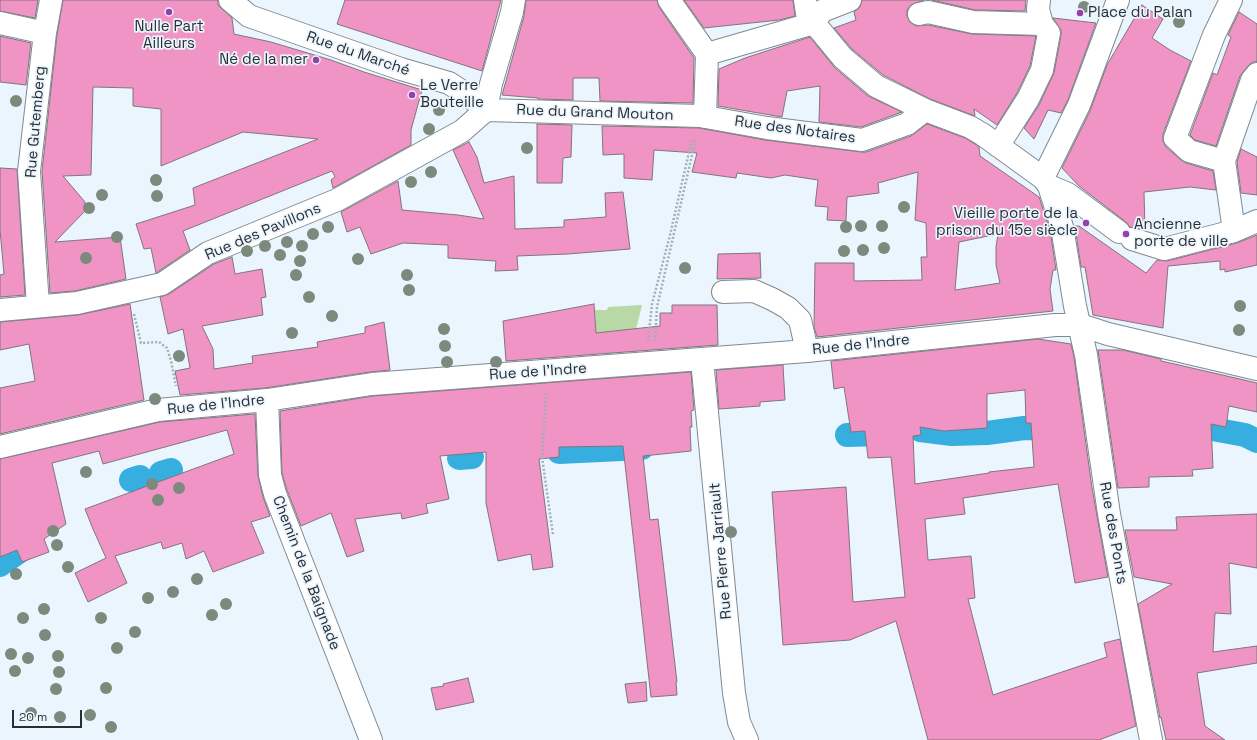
<!DOCTYPE html>
<meta charset="utf-8">
<style>
body{margin:0}
#map{position:relative;width:1257px;height:740px;overflow:hidden;background:#eaf5fe;font-family:"Space Grotesk",sans-serif}
canvas{display:block}
.scale{position:absolute;left:12px;top:710px;width:70px;height:18px;box-sizing:border-box;border:2px solid #2a2e32;border-top:0;padding-left:5px;font-size:12px;line-height:14px;white-space:nowrap;color:#2a2e32;-webkit-text-stroke:3px #eaf5fe;paint-order:stroke}
</style>
<div id="map">
<canvas width="1257" height="740"></canvas>
<div class="scale">20 m</div>
</div>
<script>
const context = document.querySelector('canvas').getContext('2d');
context.lineJoin = 'round';
function fill(path, color) {
  context.fillStyle = color;
  context.fill(path, 'evenodd');
}
function poly(rows) {
  const path = new Path2D();
  for (const r of rows) {
    path.moveTo(r[0], r[1]);
    for (let i = 2; i < r.length; i += 2) path.lineTo(r[i], r[i + 1]);
  }
  return path;
}
function strokePath(path, color, width, dash) {
  context.strokeStyle = color;
  context.lineWidth = width;
  context.lineCap = dash ? 'butt' : 'round';
  context.setLineDash(dash || []);
  context.stroke(path);
}
function drawText(font, color, halo, rows, align = 'center') {
  context.font = font + ' "Space Grotesk",sans-serif';
  context.lineWidth = 3.5;
  context.setLineDash([]);
  context.textBaseline = 'middle';
  context.strokeStyle = halo;
  context.fillStyle = color;
  for (const [text, x, y, turn = 0] of rows) {
    context.save();
    context.translate(x, y);
    context.rotate((+turn || 0) * Math.PI / 180);
    context.textAlign = isNaN(turn) ? turn : align;
    if (halo) context.strokeText(text, 0, 0);
    context.fillText(text, 0, 0);
    context.restore();
  }
}
fill(poly([
 [642,305,636,329,596,333,595,310,607,310,608,307]
]), '#b8d8a5');
strokePath(poly([
 [1196,426,1245,435,1257,441],
 [920,430,952,434,987,433,1024,428,1053,429],
 [847,435,882,434],
 [559,452,642,448],
 [459,458,472,457],
 [161,473,171,470],
 [131,480,140,477],
 [0,565,23,549]
]), '#37aee0', 24);
const building = poly([
 [0,0,38,0,35,18,0,11,0,0],
 [63,0,218,0,218,5,222,9,232,18,234,34,271,42,331,60,364,72,422,90,411,130,411,145,333,188,331,180,335,177,332,171,183,231,190,250,156,273,151,248,144,249,136,224,195,205,193,188,318,139,243,132,161,166,161,109,133,106,133,88,93,87,91,175,63,176,85,202,85,211,55,242,120,237,126,279,75,291,50,293,42,171,57,35,63,0],
 [345,0,501,0,482,71,337,24,345,0],
 [526,0,657,0,659,7,694,58,693,103,600,101,599,78,573,78,573,100,538,99,538,98,502,95,524,16,526,0],
 [684,0,793,0,795,16,779,20,704,28,684,0],
 [862,0,924,0,911,5,907,10,907,16,910,22,916,26,928,25,972,34,1036,36,1030,66,1017,93,997,125,974,109,975,116,930,99,883,75,852,49,834,28,856,20,854,12,860,7,862,0],
 [932,0,1026,0,1025,11,975,10,932,0],
 [1142,5,1163,19,1152,38,1170,50,1191,61,1163,134,1163,141,1166,147,1181,160,1186,163,1213,171,1216,190,1190,187,1144,192,1145,230,1130,227,1126,222,1079,186,1062,168,1090,111,1107,65,1142,5],
 [1239,12,1257,24,1257,62,1252,62,1248,66,1240,76,1216,146,1195,140,1190,135,1213,73,1217,75,1231,37,1228,35,1239,12],
 [1053,18,1096,23,1068,100,1061,113,1048,110,1034,139,1024,128,1039,105,1054,73,1061,35,1061,30,1053,18],
 [0,36,31,43,26,85,0,82,0,36],
 [810,37,835,68,868,96,902,112,861,127,819,122,820,86,787,91,782,117,718,106,719,69,745,58,810,37],
 [537,124,572,125,571,157,563,158,562,183,537,183,537,124],
 [927,124,965,138,975,144,979,147,980,156,1039,197,1050,230,1056,270,1053,270,1050,289,1053,311,817,337,814,327,815,263,854,263,854,281,922,280,921,257,927,257,926,223,915,220,918,172,878,183,879,193,847,197,846,221,827,220,828,207,815,206,818,180,785,175,771,178,737,173,736,178,692,172,697,153,654,150,652,180,624,178,624,154,603,155,602,126,699,128,765,140,861,152,866,152,911,136,927,124],
 [998,234,996,247,996,265,1000,283,955,290,959,242,998,234],
 [469,142,477,157,484,183,514,176,515,229,564,227,564,220,606,217,605,193,623,192,630,249,568,254,517,256,518,270,495,271,496,261,448,258,448,245,403,243,371,254,360,227,347,232,341,212,398,181,402,210,458,215,484,219,453,150,469,142],
 [1241,149,1257,157,1257,195,1241,193,1237,162,1241,149],
 [0,168,17,169,25,295,0,297,0,275,4,274,0,230,0,168],
 [1075,226,1079,226,1146,273,1157,260,1167,261,1237,243,1257,235,1257,265,1225,272,1225,269,1220,270,1220,261,1168,266,1163,328,1093,315,1085,267,1081,267,1075,226],
 [760,253,761,278,717,279,718,254,760,253],
 [232,257,235,274,262,269,266,297,261,298,263,315,202,326,213,349,214,369,253,363,252,356,318,347,317,342,365,333,365,327,384,322,390,370,370,372,265,388,180,395,175,371,190,368,183,329,168,334,160,297,169,294,214,264,232,257],
 [130,304,144,400,0,434,0,388,35,381,29,344,0,350,0,322,78,315,130,304],
 [594,304,596,333,660,326,660,313,672,313,672,305,717,305,718,345,506,361,503,321,594,304],
 [1038,339,1071,344,1074,357,1092,488,1108,577,1075,583,1058,484,963,498,965,514,925,519,928,560,971,556,975,598,968,599,993,695,1107,657,1104,643,1120,639,1136,726,1099,740,928,740,896,621,850,640,783,645,772,492,846,487,853,602,905,597,891,457,868,458,865,431,851,432,844,387,834,389,831,361,1038,339],
 [1025,390,1026,423,1031,423,1034,467,989,472,989,473,915,484,913,436,921,435,920,427,944,431,987,428,987,394,1025,390],
 [1098,350,1123,350,1161,359,1161,361,1179,365,1257,383,1257,412,1229,406,1226,427,1211,424,1213,468,1192,470,1193,476,1149,477,1149,487,1118,488,1098,350],
 [783,365,785,400,760,402,760,406,719,409,716,370,783,365],
 [691,372,694,410,691,411,692,427,690,427,691,451,643,456,650,520,658,519,677,682,676,682,677,695,651,697,623,446,559,447,559,457,539,459,553,567,533,570,531,554,498,561,486,503,486,452,440,456,449,499,426,504,428,513,402,519,401,513,355,519,364,551,347,557,331,513,301,526,287,490,282,473,280,411,373,396,691,372],
 [255,414,258,476,263,497,270,516,251,522,264,553,213,572,204,551,186,559,182,543,163,549,161,542,115,556,127,583,88,602,75,573,106,558,93,529,85,509,234,454,227,430,103,464,99,451,52,463,66,524,44,539,49,552,22,562,17,550,0,557,0,459,160,422,255,414],
 [1257,514,1257,568,1229,563,1231,614,1215,613,1213,652,1257,646,1257,663,1197,673,1205,726,1225,740,1166,740,1161,717,1160,718,1138,604,1172,584,1134,577,1125,530,1177,530,1176,517,1257,514],
 [468,678,474,702,436,710,431,688,444,686,443,684,468,678],
 [646,682,647,701,628,703,625,684,646,682]
]);
fill(building, '#ef94c5');
strokePath(building, '#80757a', 1);
const minor = poly([
 [230,0,249,16,401,69,449,83,469,96,486,110],
 [669,0,707,54],
 [805,0,807,13,814,23,843,58,876,86,925,110,970,127,982,134,1043,178,1049,186,1062,227,1075,306,1086,355,1109,514,1151,740],
 [919,14,928,12,973,22,1042,24],
 [0,23,45,33,29,171,38,306],
 [814,23,822,11,850,0],
 [45,33,51,0],
 [707,54,814,23],
 [486,110,700,116,767,128,862,140,907,124,925,110],
 [486,110,491,84,512,12,514,0],
 [705,117,707,54],
 [998,146,1028,99,1042,70,1049,33,1042,24,1038,9,1039,0],
 [1224,161,1189,151,1175,138,1214,35,1231,0],
 [1043,178,1079,105,1118,0],
 [1049,186,1068,194,1119,232],
 [1234,231,1224,161,1252,80,1257,74],
 [1132,239,1164,249,1234,231,1257,221],
 [723,292,754,291,772,299,788,308,800,320,807,351],
 [0,310,77,303,162,284,208,253,337,200,462,131,486,110],
 [702,360,734,693,739,722,747,740],
 [267,400,270,475,275,494,371,740],
 [0,447,158,410,267,400,372,384,807,351,1055,325,1080,325,1108,334,1257,369]
]);
strokePath(minor, '#808a92', 24);
strokePath(poly([
 [134,314,141,343,159,342,167,348,171,361,176,386],
 [648,341,652,304,670,235,692,139],
 [655,341,657,307,696,138],
 [546,393,542,457,553,535]
]), '#a5adb5', 2.5, [2, 2]);
strokePath(minor, '#fff', 22);
context.fillStyle = '#7b8a7c';
for (const [x, y] of [
 [1084,7],
 [1179,22],
 [16,101],
 [439,110],
 [429,129],
 [527,148],
 [431,172],
 [156,180],
 [411,182],
 [102,195],
 [157,196],
 [904,207],
 [89,208],
 [861,226],
 [882,226],
 [328,227],
 [846,227],
 [313,234],
 [117,237],
 [287,242],
 [265,246],
 [302,246],
 [884,248],
 [863,250],
 [247,251],
 [844,251],
 [280,255],
 [86,258],
 [358,259],
 [300,261],
 [685,268],
 [296,275],
 [407,275],
 [409,290],
 [309,297],
 [1240,306],
 [332,316],
 [444,329],
 [1239,330],
 [292,333],
 [445,346],
 [179,356],
 [447,362],
 [496,362],
 [155,399],
 [86,472],
 [152,484],
 [179,488],
 [158,500],
 [53,531],
 [731,532],
 [57,545],
 [68,567],
 [16,574],
 [197,579],
 [173,592],
 [148,598],
 [226,604],
 [44,609],
 [212,615],
 [23,618],
 [101,618],
 [135,632],
 [45,635],
 [117,648],
 [11,654],
 [58,656],
 [28,658],
 [15,671],
 [59,672],
 [106,688],
 [56,689],
 [31,713],
 [90,715],
 [60,717],
 [111,727]
]) {
  context.beginPath();
  context.arc(x, y, 6, 0, 2 * Math.PI);
  context.fill();
}
for (const [x, y, r, color] of [
 [169,12,4,"#973fab"],
 [1080,13,4,"#973fab"],
 [316,60,4,"#973fab"],
 [412,95,4,"#973fab"],
 [1086,223,4,"#973fab"],
 [1126,234,4,"#973fab"]
]) {
  const dot = new Path2D();
  dot.arc(x, y, r, 0, 2 * Math.PI);
  context.fillStyle = color;
  context.fill(dot);
  strokePath(dot, '#eaf5fe', 1.5);
}
drawText('15px', '#2a2e32', '#eaf5fe', [
 ["Place du Palan",1088,13],
 ["Nulle Part",169,27,"center"],
 ["Ailleurs",169,44,"center"],
 ["Né de la mer",308,60,"right"],
 ["Le Verre",420,86],
 ["Bouteille",420,103],
 ["Vieille porte de la",1078,214,"right"],
 ["prison du 15e siècle",1078,231,"right"],
 ["Ancienne",1134,225],
 ["porte de ville",1134,242]
], 'left');
drawText('15px', '#2a2e32', '#eaf5fe', [
 ["Rue du Marché",358,54,19],
 ["Rue du Grand Mouton",595,113,2],
 ["Rue Gutemberg",36,122,-85],
 ["Rue des Notaires",795,130,8],
 ["Rue des Pavillons",263,232,-23],
 ["Rue de l'Indre",861,345,-6],
 ["Rue de l'Indre",538,372,-4],
 ["Rue de l'Indre",216,405,-6],
 ["Rue des Ponts",1113,533,80],
 ["Rue Pierre Jarriault",721,551,-95],
 ["Chemin de la Baignade",306,573,69]
]);
</script>
